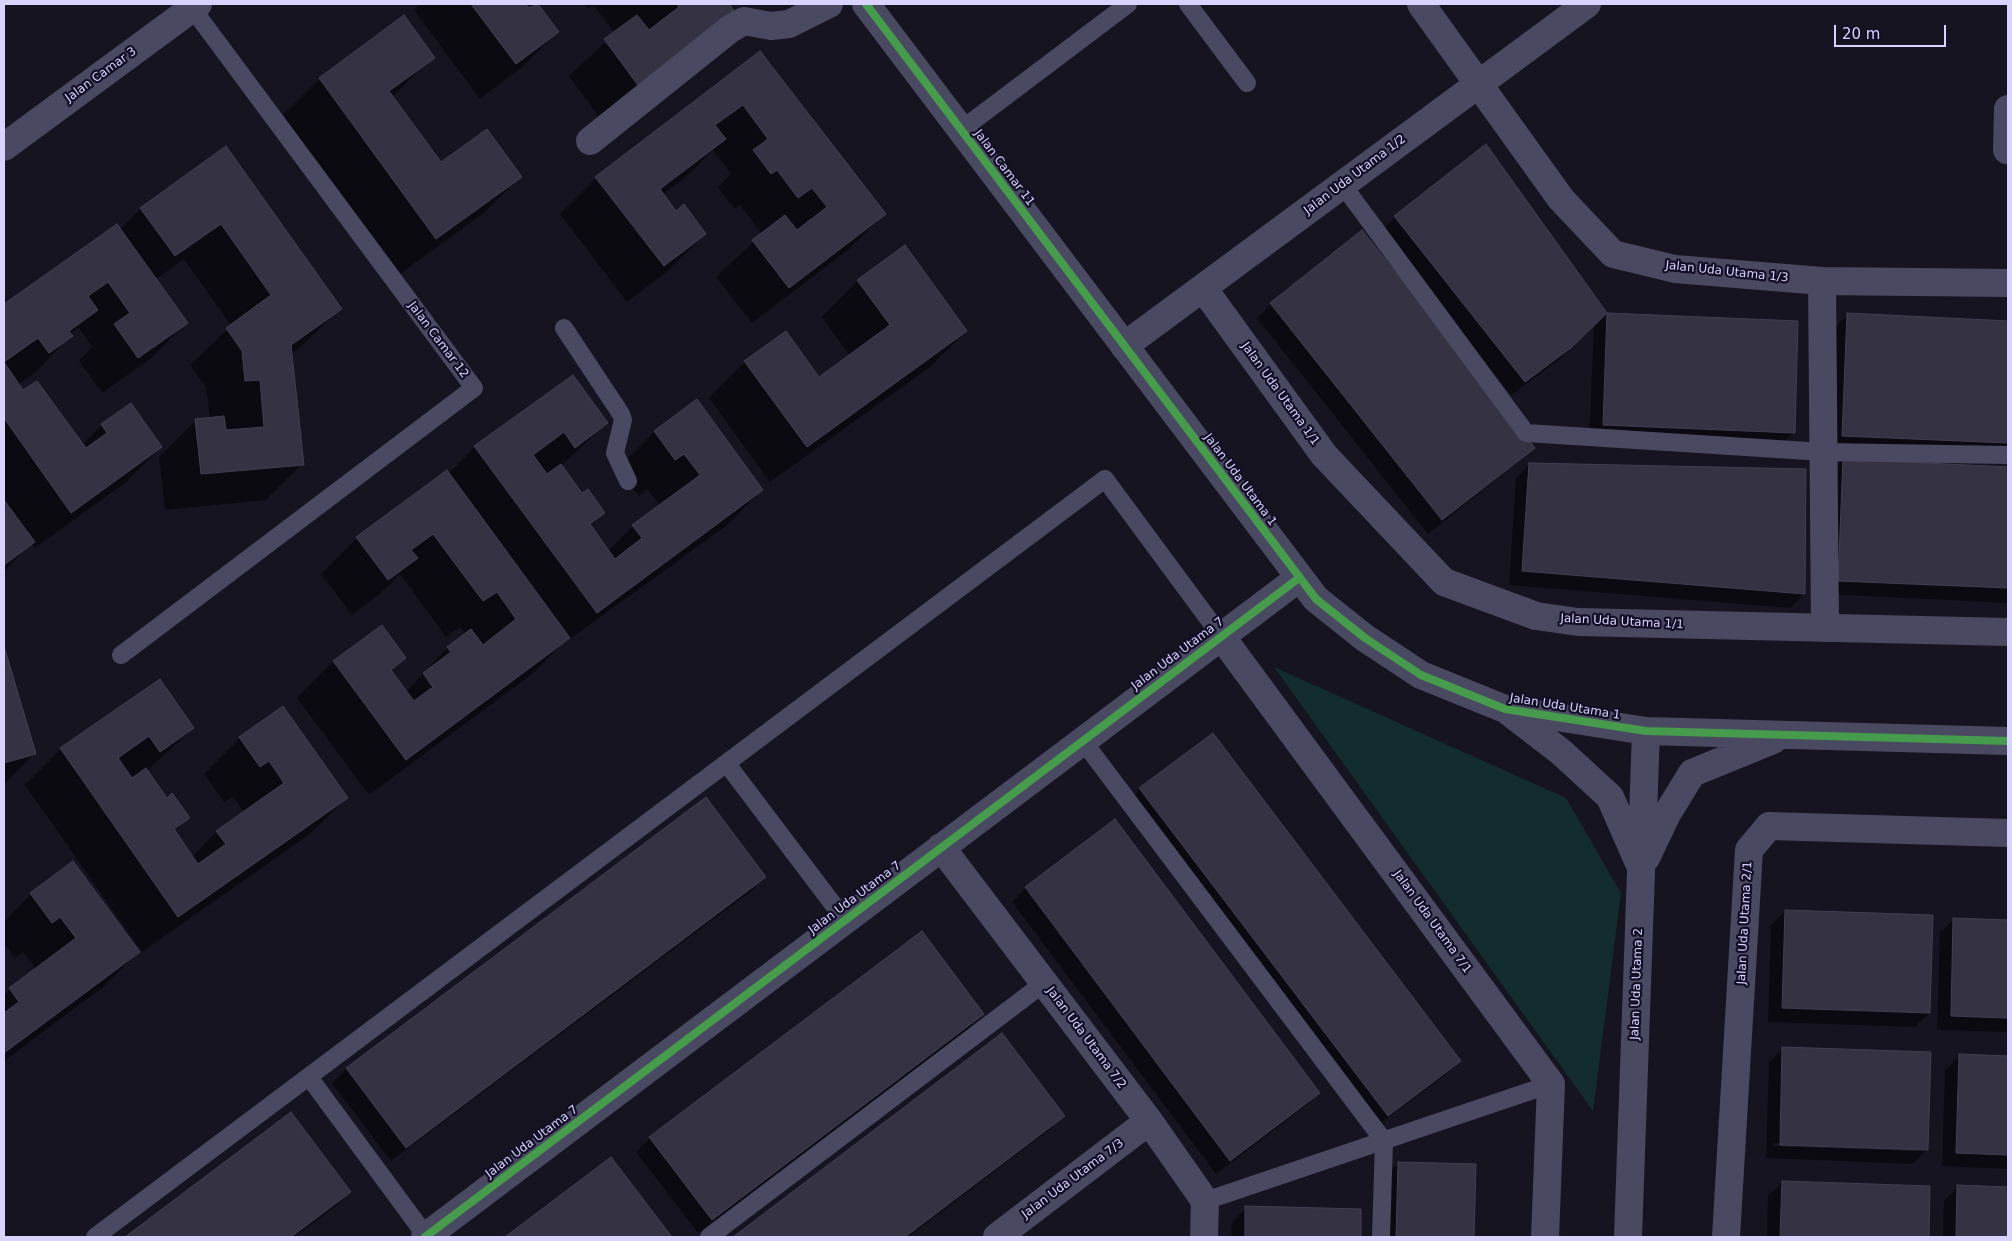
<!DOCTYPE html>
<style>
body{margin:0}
#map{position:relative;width:2012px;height:1241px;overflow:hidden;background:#161421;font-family:"DejaVu Sans",sans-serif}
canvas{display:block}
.frame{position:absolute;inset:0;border:5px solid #d9d4ff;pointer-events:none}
.scale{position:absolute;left:1834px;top:25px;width:112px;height:22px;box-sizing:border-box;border:2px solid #d9d4ff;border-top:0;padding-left:6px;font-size:15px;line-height:18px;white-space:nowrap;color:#d9d4ff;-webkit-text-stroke:4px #130f26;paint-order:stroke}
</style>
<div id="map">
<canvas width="2012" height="1241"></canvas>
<div class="frame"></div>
<div class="scale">20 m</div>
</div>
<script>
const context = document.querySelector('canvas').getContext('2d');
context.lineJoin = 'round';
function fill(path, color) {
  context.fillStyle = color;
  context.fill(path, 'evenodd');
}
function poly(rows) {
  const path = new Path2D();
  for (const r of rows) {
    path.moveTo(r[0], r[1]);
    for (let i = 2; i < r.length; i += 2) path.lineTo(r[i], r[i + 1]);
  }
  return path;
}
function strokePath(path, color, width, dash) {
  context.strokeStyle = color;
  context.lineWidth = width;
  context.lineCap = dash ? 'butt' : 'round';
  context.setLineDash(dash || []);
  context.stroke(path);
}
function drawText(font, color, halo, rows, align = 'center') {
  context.font = font + ' "DejaVu Sans",sans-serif';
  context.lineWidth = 4.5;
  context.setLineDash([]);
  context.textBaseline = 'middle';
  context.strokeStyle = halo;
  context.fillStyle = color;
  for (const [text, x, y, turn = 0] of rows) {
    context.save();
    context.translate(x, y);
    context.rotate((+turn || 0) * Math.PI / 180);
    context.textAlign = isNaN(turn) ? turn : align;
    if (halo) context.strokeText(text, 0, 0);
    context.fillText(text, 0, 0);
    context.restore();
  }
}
fill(poly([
 [1274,667,1566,798,1621,893,1593,1111]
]), '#132c2d');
fill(poly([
 [420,4,524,4,528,10,536,4,558,32,521,68,480,99,414,10],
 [584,4,727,4,736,16,603,123,569,76,615,33,593,5,588,9],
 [403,17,433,57,392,97,441,164,520,177,484,213,400,274,283,115,319,79],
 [760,52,884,214,848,250,752,323,716,277,762,234,740,205,734,209,718,187,731,174,713,150,688,175,662,195,676,213,705,234,669,270,627,302,560,214,596,178],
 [1486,145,1606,314,1797,322,1794,432,1780,446,1589,439,1594,324,1557,361,1511,395,1381,231,1395,217],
 [226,148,340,308,304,344,291,354,302,464,266,500,165,510,159,457,196,420,210,419,206,387,190,365,231,326,184,259,155,280,186,323,150,359,102,393,79,361,92,347,78,327,36,372,18,385,23,392,82,445,102,425,131,405,161,447,125,483,35,548,31,543,4,571,4,306,116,225,120,230,141,208],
 [1362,231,1533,447,1519,461,1428,534,1257,318,1271,304],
 [858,280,966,331,930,367,770,482,709,398,745,362,819,378,850,356,822,317],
 [1847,315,2008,322,2008,457,1828,449,1833,329],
 [607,423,561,466,582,495,604,513,590,527,608,551,633,526,660,506,647,489,639,496,618,468,654,432,762,490,726,526,559,647,532,674,369,795,297,698,333,662,382,627,405,658,391,672,406,692,448,647,465,634,460,627,446,637,400,574,380,594,352,615,321,574,357,538,448,474,475,447],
 [426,675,438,691,436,692,424,677],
 [1843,460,2008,468,2008,603,1825,594,1829,474],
 [1530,464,1804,594,1790,608,1509,585,1516,478],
 [4,647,34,754,4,784],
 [193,728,147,771,166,799,188,818,174,831,192,857,217,831,244,813,233,796,224,802,204,774,240,738,346,798,310,834,142,952,25,785,61,749],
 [1140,789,1459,1061,1445,1075,1373,1129,1126,803],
 [706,798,765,877,751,891,391,1161,332,1083,346,1069],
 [1115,821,1318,1093,1304,1107,1216,1174,1012,902,1026,888],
 [72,863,138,952,102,988,4,1061,4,995,36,969,23,952,15,958,4,943,4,922,31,894],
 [1785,911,1929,1013,1915,1027,1768,1022,1771,925],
 [1954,919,2008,921,2008,1032,1937,1030,1940,933],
 [983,1014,969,1028,698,1233,636,1152,650,1138],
 [1002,1035,1063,1116,1049,1130,908,1237,735,1237],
 [1783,1048,1927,1149,1913,1164,1766,1158,1769,1062],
 [1774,1143,1915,1148,1915,1151,1774,1146],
 [1959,1056,2008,1057,2008,1169,1942,1166,1945,1070],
 [291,1114,350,1192,336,1206,294,1237,127,1237],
 [611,1159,670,1237,507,1237],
 [1399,1163,1475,1166,1473,1237,1383,1237,1384,1177],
 [1782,1182,1929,1187,1928,1237,1767,1237,1768,1196],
 [1958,1186,2008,1188,2008,1237,1943,1237,1944,1201],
 [1246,1208,1360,1210,1360,1237,1231,1237,1232,1222]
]), '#0007');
const building = poly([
 [471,4,525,4,529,8,538,4,559,32,516,64,471,4],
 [677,4,729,4,738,16,640,88,604,39,637,15,649,30,679,7,677,4],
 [404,15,435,58,389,91,441,162,487,129,522,177,436,239,319,78,404,15],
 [760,51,886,214,789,288,752,240,785,215,797,230,827,207,812,188,798,198,777,170,771,174,753,150,768,139,743,105,715,125,726,139,660,189,676,211,684,204,706,234,664,266,595,177,760,51],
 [1486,144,1607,313,1572,347,1525,382,1394,216,1486,144],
 [226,146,342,309,291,345,304,465,201,474,195,419,224,416,226,430,264,427,260,380,245,381,242,351,226,328,271,295,221,224,175,256,140,208,226,146],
 [117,224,188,323,138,358,114,324,130,313,108,282,88,296,98,310,69,331,73,336,49,353,38,338,4,362,4,304,117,224],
 [1362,230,1535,448,1442,520,1270,303,1362,230],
 [905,245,967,331,807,447,744,361,786,331,819,377,890,325,857,280,905,245],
 [1607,313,1798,321,1795,433,1603,425,1607,313],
 [1847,313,2008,321,2008,443,1842,436,1847,313],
 [4,362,23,390,37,381,86,448,107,433,101,424,131,403,162,447,71,513,4,418,4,362],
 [573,375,608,423,575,448,564,432,533,455,547,474,561,464,582,493,588,489,605,513,590,524,615,559,642,538,632,525,700,475,684,454,675,460,654,431,697,399,763,490,597,613,474,446,573,375],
 [1843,459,2008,467,2008,588,1838,581,1843,459],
 [1529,463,1806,469,1805,594,1522,571,1529,463],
 [447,470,570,638,406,760,333,661,382,625,406,658,391,670,414,701,433,687,423,673,451,652,447,647,471,629,483,645,516,619,497,592,483,601,433,534,411,550,418,558,388,580,356,537,447,470],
 [4,500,35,542,4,565,4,500],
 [4,646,36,754,4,763,4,646],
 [160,679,194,728,160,752,149,736,118,758,132,778,146,768,167,798,172,793,190,818,174,829,198,864,226,844,216,831,284,783,269,761,260,767,239,737,283,706,348,798,178,917,60,748,160,679],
 [1213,733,1461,1061,1388,1116,1139,788,1213,733],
 [706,797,766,877,406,1148,346,1068,706,797],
 [1115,819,1320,1093,1230,1161,1025,887,1115,819],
 [73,861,140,952,4,1053,4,1013,19,1002,9,988,76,938,60,917,52,923,30,893,73,861],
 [1785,910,1933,915,1930,1013,1782,1008,1785,910],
 [1953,918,2008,920,2008,1018,1951,1016,1953,918],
 [922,931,984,1014,712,1220,649,1137,922,931],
 [1002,1033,1065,1116,905,1237,733,1237,1002,1033],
 [1782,1047,1931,1052,1928,1150,1780,1145,1782,1047],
 [1959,1054,2008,1056,2008,1155,1956,1153,1959,1054],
 [291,1112,351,1192,291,1237,125,1237,291,1112],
 [611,1157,672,1237,505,1237,611,1157],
 [1398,1162,1476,1164,1474,1237,1396,1237,1398,1162],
 [1782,1181,1930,1186,1929,1237,1780,1237,1782,1181],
 [1957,1185,2008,1187,2008,1237,1956,1237,1957,1185],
 [1245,1206,1361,1209,1361,1237,1245,1237,1245,1206]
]);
fill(building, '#343243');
strokePath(building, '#433f54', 1);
strokePath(poly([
 [1188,4,1247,83],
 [961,130,1128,4],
 [1342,184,1526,433,1824,452,2008,455],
 [564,328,621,414,623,420,615,453,628,481],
 [121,655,474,388,189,4],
 [1083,741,1384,1141,1381,1237],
 [727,764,845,920],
 [309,1077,426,1236],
 [1205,1201,1551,1084],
 [95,1237,1105,479,1221,636],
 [709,1237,1044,983]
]), '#4a4962', 18);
strokePath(poly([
 [1421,4,1561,199,1613,254,1675,269,1822,281,2008,283],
 [590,141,730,29,744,21,771,26,789,24,829,4],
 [2007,150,2008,109],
 [1822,281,1825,628],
 [1203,288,1324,455,1444,582,1536,616,1578,622,2008,632],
 [1124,346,1587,4],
 [1221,636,1551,1084,1545,1237],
 [941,847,1149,1121,1205,1201,1204,1237],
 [425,1237,1299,578],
 [997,1237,1149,1121],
 [1726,1237,1749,850,1769,826,2008,833]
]), '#4a4962', 28);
strokePath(poly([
 [866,4,1316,599,1365,638,1421,675,1505,709,1646,731,2008,741],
 [4,147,198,4],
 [1509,712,1561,752,1610,797,1639,863],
 [1646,858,1667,814,1692,773,1773,740],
 [1628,1237,1646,731]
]), '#4a4962', 28);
strokePath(poly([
 [866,4,1316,599,1365,638,1421,675,1505,709,1646,731,2008,741],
 [425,1237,1299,578]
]), '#469c4c', 8);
drawText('12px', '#d9d4ff', '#130f26', [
 ["Jalan Camar 3",101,75,-36],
 ["Jalan Camar 11",1004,168,53],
 ["Jalan Uda Utama 1/2",1355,175,-37],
 ["Jalan Uda Utama 1/3",1727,272,6],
 ["Jalan Camar 12",438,340,53],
 ["Jalan Uda Utama 1/1",1280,394,54],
 ["Jalan Uda Utama 1",1240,480,53],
 ["Jalan Uda Utama 1/1",1622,622,3],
 ["Jalan Uda Utama 7",1178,654,-37],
 ["Jalan Uda Utama 1",1565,707,9],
 ["Jalan Uda Utama 7",855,898,-37],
 ["Jalan Uda Utama 7/1",1432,922,54],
 ["Jalan Uda Utama 2/1",1745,923,-87],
 ["Jalan Uda Utama 2",1637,984,-88],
 ["Jalan Uda Utama 7/2",1086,1038,53],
 ["Jalan Uda Utama 7",532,1142,-37],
 ["Jalan Uda Utama 7/3",1073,1179,-37]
]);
</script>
